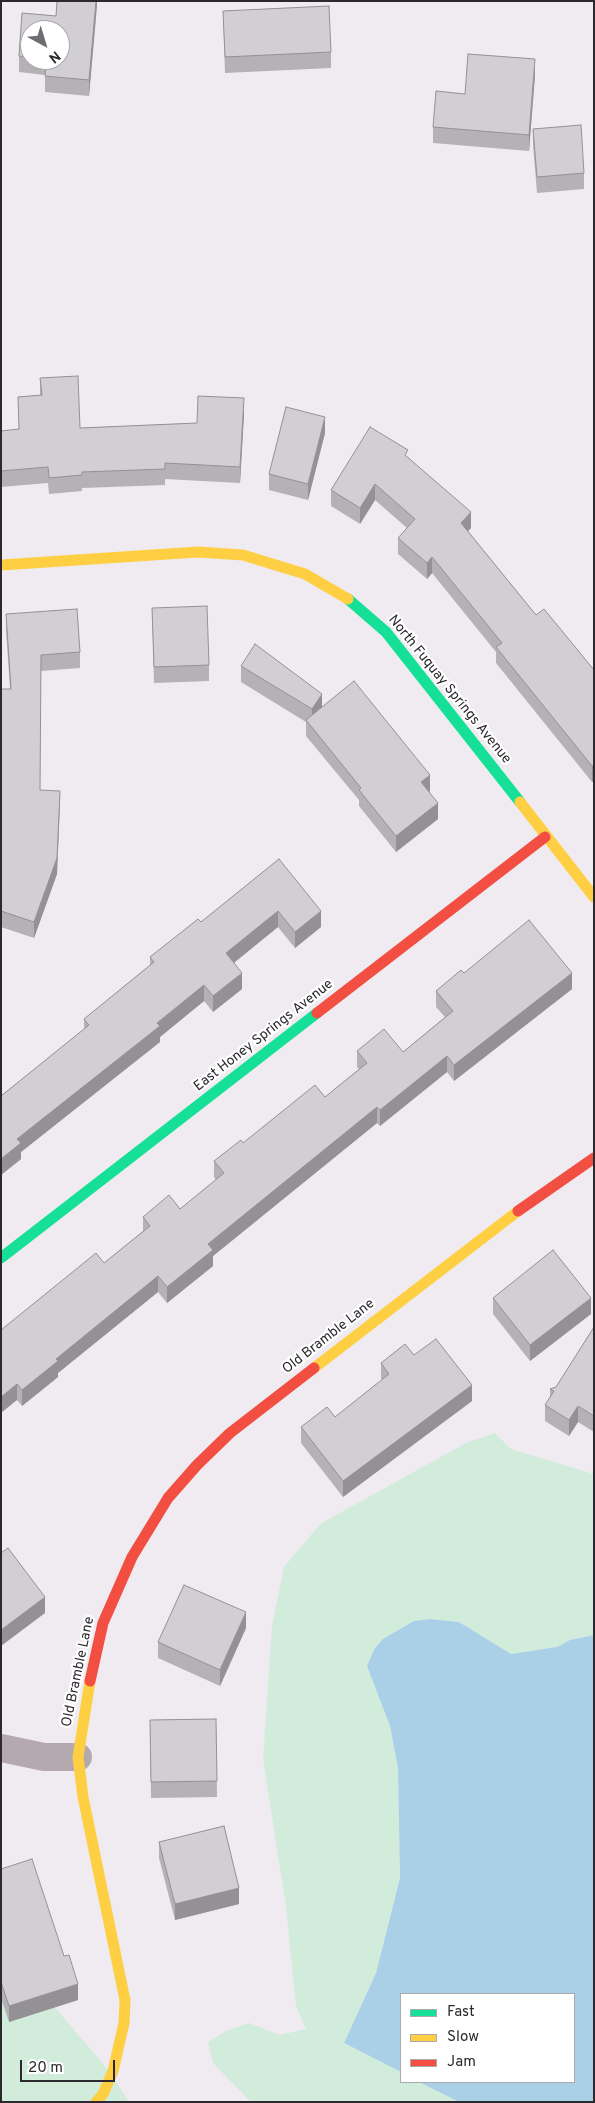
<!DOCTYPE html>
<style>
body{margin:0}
#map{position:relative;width:595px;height:2103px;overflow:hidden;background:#efebf1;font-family:Overpass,sans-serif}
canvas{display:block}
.frame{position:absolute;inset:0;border:2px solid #2c292e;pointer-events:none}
.legend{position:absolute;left:400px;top:1993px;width:175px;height:90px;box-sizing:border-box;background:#fff;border:1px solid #aba9ab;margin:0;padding:6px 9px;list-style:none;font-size:15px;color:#2c292e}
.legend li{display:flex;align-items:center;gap:10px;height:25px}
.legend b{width:25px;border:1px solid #aba9ab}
.north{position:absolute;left:20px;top:20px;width:50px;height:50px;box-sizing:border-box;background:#fff;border:1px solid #aba9ab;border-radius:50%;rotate:141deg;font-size:14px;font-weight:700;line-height:20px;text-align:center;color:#2c292e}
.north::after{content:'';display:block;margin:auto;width:18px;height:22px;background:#706d72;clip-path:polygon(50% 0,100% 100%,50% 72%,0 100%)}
.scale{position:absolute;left:20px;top:2060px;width:95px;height:22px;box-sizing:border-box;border:2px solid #2c292e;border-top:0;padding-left:6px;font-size:15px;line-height:18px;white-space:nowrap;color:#2c292e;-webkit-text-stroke:4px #fff;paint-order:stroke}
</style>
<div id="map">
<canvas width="595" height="2103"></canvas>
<div class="frame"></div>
<ul class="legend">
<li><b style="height:6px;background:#16e098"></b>Fast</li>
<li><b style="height:6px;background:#ffcf43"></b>Slow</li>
<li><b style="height:6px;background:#f24e42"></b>Jam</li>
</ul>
<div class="north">N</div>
<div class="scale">20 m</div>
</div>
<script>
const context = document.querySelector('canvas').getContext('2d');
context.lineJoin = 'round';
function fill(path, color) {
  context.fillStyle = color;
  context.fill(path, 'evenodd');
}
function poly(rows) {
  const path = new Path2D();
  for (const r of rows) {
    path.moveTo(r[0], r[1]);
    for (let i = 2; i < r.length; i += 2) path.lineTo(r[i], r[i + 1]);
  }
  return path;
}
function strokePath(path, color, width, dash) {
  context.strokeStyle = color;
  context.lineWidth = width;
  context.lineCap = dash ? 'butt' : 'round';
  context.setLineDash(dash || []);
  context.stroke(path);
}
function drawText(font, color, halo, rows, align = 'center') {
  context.font = font + ' Overpass,sans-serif';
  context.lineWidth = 4.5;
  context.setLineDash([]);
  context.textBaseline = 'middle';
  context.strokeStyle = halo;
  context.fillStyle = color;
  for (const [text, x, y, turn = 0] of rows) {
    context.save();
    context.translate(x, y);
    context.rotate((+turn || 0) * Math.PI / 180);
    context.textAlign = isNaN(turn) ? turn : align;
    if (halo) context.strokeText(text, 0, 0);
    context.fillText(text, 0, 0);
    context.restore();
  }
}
fill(poly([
 [495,1433,511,1449,594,1474,594,1635,570,1640,557,1647,511,1654,459,1622,430,1619,414,1621,367,1666,390,1726,398,1768,400,1878,376,1973,344,2043,401,2072,401,2082,419,2082,459,2102,251,2102,213,2063,208,2042,226,2031,249,2023,280,2035,306,2029,296,2006,286,1907,263,1759,272,1626,284,1567,320,1524,466,1443],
 [1,1944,109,2071,129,2102,1,2102]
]), '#d2ecdc');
fill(poly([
 [430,1619,459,1622,511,1654,557,1647,570,1640,594,1635,594,2102,459,2102,419,2082,574,2082,574,1994,401,1994,401,2072,344,2043,376,1973,400,1878,398,1768,390,1726,367,1666,375,1648,383,1639,414,1621]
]), '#a9d0e6');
strokePath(poly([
 [1,1748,44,1757,78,1757]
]), '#b5a9b0', 28);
strokePath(poly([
 [348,599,386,632,520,802],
 [1,1258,317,1013]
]), '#16e098', 11);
strokePath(poly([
 [1,565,198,552,243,555,305,574,348,599],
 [520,802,594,897],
 [314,1368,518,1211],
 [90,1681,78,1757,83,1797,125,2000,124,2023,113,2071,103,2094,96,2102]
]), '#ffcf43', 11);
strokePath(poly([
 [317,1013,545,837],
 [518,1211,594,1158],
 [90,1681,103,1623,132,1557,168,1498,197,1465,230,1433,314,1368]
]), '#f24e42', 11);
fill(poly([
 [57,1,97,1,89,96,45,92,45,75,19,72,19,56,22,13,56,16],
 [30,30,60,30,60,60,30,60],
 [223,11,331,52,331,68,225,73],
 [535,75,529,151,433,143,433,127,465,94],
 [533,129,584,173,584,189,537,193,533,144],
 [40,378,80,428,197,423,244,414,240,483,165,479,165,485,82,488,82,491,49,494,48,483,1,487,1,431,19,429,18,397,40,395],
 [325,433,308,500,269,490,269,474],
 [408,457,471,528,468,531,536,615,594,670,592,782,496,663,496,652,432,573,427,579,398,554,398,538,407,528,375,500,360,524,331,506,331,490],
 [152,608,209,665,209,681,154,683],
 [6,614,80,652,80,668,41,671,40,790,60,807,57,874,34,938,1,927,1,689,10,689,6,630],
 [241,666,322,707,430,791,429,792,438,819,396,852,359,806,359,800,306,736,306,722,241,682],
 [279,859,321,927,295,948,278,927,234,963,242,989,213,1012,204,1001,160,1037,160,1042,21,1152,21,1159,1,1175,1,1096,84,1029,84,1019,150,965,150,957,201,922],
 [464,973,572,989,454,1081,447,1072,380,1126,377,1123,213,1256,213,1266,167,1303,158,1292,58,1373,58,1377,22,1406,17,1400,1,1330,104,1263,143,1231,143,1217,180,1209,216,1180,214,1177,214,1161,243,1143,325,1097,359,1069,357,1067,357,1051,403,1052,445,1017,436,1007,436,991],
 [493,1298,591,1314,530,1361,493,1314],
 [594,1327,594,1432,578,1422,569,1436,545,1421,545,1405,550,1397,550,1389,556,1387],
 [414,1355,472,1401,343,1497,301,1443,301,1427,335,1417,382,1380,381,1378,381,1363],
 [246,1628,220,1686,158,1658,158,1642],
 [216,1719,217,1797,151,1798,150,1720],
 [159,1842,239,1904,175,1920,159,1858],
 [1,1869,78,2000,9,2022,1,1998]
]), '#b5b2b6');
fill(poly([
 [96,1,97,1,97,6,89,96,89,80],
 [535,59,535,75,529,151,529,135],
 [244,398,244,414,240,483,240,467],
 [325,417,325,433,308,500,308,484],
 [375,484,375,500,360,524,360,508],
 [471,512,471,528,461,539,461,523],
 [432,557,432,573,427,579,427,563],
 [322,694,322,710,312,725,312,709],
 [594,765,594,781,592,782,592,766],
 [430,775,430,791,421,798,421,782],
 [60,791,57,874,34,938,34,922],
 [438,803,438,819,396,852,396,836],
 [278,911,278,927,226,969,226,953],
 [321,911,321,927,295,948,295,932],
 [242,973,242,989,213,1012,213,996],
 [572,973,572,989,454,1081,454,1065],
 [204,985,204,1001,160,1037,160,1042,21,1152,21,1159,1,1175,1,1159,17,1139],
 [447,1056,447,1072,380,1126,380,1110],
 [377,1107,377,1123,213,1256,213,1266,167,1303,167,1287,208,1244],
 [158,1276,158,1292,58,1373,58,1377,22,1406,22,1390,56,1359],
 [591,1298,591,1314,530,1361,530,1345],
 [17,1384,17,1400,1,1413,1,1397],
 [472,1385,472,1401,343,1497,343,1481],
 [578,1406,578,1422,569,1436,569,1420],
 [45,1597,45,1613,1,1646,1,1630],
 [246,1612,246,1628,220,1686,220,1670],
 [239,1888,239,1904,175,1920,175,1904],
 [78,1984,78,2000,9,2022,9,2006]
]), '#939194');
const building = poly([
 [57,1,96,1,89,80,45,76,46,60,60,60,60,30,30,30,30,57,19,56,22,13,56,16,57,1],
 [329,6,331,52,225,57,223,11,329,6],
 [468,54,535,59,529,135,433,127,436,91,465,94,468,54],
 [581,125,584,173,537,177,533,129,581,125],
 [78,376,80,428,197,423,198,396,244,398,240,467,165,463,165,469,82,472,82,475,49,478,48,467,1,471,1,431,19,429,18,397,42,395,40,378,78,376],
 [286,407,325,417,308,484,269,474,286,407],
 [370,427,408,450,405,455,471,512,461,523,536,615,544,609,594,670,594,765,592,766,496,647,502,643,432,557,427,563,398,538,415,519,375,484,360,508,331,490,370,427],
 [207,606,209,665,154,667,152,608,207,606],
 [77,609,80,652,41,655,40,790,60,791,57,858,34,922,1,911,1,689,11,689,6,614,77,609],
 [255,644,322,694,312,709,241,666,255,644],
 [354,681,430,775,421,782,438,803,396,836,359,790,361,788,306,720,354,681],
 [279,859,321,911,295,932,278,911,226,953,242,973,213,996,204,985,157,1023,160,1026,17,1139,21,1143,1,1159,1,1096,89,1025,84,1019,154,962,150,957,198,919,201,922,279,859],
 [529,920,572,973,454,1065,447,1056,380,1110,377,1107,208,1244,213,1250,167,1287,158,1276,56,1359,58,1361,22,1390,17,1384,1,1397,1,1330,96,1253,104,1263,150,1226,143,1217,169,1195,180,1209,224,1173,214,1161,241,1140,243,1143,315,1085,325,1097,367,1063,357,1051,384,1029,403,1052,453,1011,436,991,461,970,464,973,529,920],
 [553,1250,591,1298,530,1345,493,1298,553,1250],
 [594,1327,594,1416,578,1406,569,1420,545,1405,554,1391,550,1389,556,1387,594,1327],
 [436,1339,472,1385,343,1481,301,1427,327,1407,335,1417,389,1374,381,1363,405,1344,414,1355,436,1339],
 [8,1548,45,1597,1,1630,1,1553,8,1548],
 [184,1585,246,1612,220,1670,158,1642,184,1585],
 [216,1719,217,1781,151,1782,150,1720,216,1719],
 [224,1826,239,1888,175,1904,159,1842,224,1826],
 [32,1859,64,1956,69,1955,78,1984,9,2006,1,1982,1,1869,32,1859]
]);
fill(building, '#d2cfd4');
strokePath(building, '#939194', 1);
drawText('14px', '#2c292e', '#fff', [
 ["North Fuquay Springs Avenue",449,690,51],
 ["East Honey Springs Avenue",264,1036,-38],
 ["Old Bramble Lane",329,1337,-38],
 ["Old Bramble Lane",79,1672,-78]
]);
</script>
